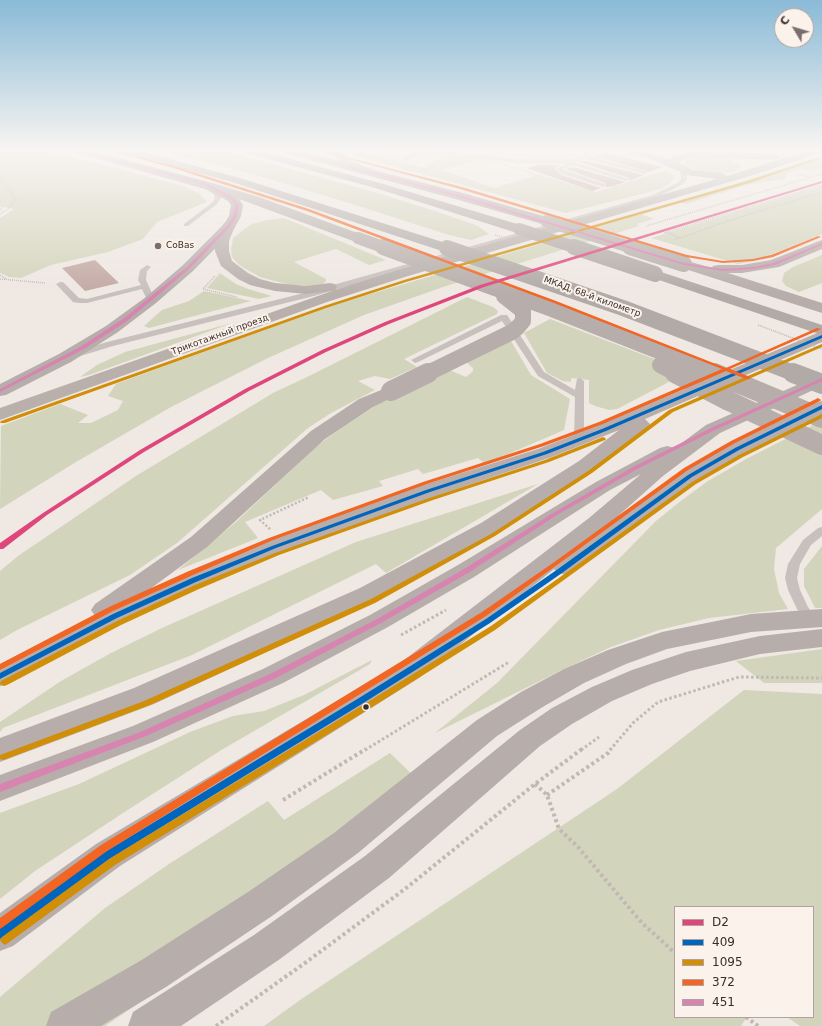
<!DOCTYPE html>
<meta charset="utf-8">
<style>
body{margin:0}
#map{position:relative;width:822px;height:1026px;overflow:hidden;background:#efe8e3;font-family:"DejaVu Sans",sans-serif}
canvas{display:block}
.legend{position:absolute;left:674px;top:906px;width:140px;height:112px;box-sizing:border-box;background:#fbf2eb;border:1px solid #aea39d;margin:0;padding:5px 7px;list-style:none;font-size:12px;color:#3a2d29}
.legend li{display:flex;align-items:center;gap:8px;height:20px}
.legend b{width:20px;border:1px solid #aea39d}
.north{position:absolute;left:774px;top:8px;width:40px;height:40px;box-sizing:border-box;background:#fbf2eb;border:1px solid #aea39d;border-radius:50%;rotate:308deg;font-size:11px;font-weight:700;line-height:16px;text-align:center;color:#3a2d29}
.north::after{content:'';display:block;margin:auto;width:14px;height:18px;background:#796e6a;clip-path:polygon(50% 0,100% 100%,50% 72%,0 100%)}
</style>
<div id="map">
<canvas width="822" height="1026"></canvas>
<ul class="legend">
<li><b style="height:5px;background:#df477c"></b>D2</li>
<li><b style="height:5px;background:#0065bd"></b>409</li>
<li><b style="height:5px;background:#d18e08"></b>1095</li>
<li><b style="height:5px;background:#f26522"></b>372</li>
<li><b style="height:5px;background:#d884b0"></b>451</li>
</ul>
<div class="north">С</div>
</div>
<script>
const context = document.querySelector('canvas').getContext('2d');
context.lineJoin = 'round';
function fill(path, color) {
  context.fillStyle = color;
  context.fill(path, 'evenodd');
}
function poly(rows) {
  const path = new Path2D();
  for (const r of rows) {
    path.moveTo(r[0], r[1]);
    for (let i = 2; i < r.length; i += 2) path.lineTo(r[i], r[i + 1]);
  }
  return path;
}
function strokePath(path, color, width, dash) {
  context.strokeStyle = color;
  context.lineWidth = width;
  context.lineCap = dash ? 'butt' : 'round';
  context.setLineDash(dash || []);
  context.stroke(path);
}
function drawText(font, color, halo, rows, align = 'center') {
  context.font = font + ' "DejaVu Sans",sans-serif';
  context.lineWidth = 4;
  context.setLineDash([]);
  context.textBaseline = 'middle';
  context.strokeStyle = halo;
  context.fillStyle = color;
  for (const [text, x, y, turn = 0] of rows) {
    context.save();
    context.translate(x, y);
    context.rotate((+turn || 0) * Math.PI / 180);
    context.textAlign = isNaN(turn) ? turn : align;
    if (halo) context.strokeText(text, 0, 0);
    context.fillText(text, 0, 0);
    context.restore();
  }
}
fill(poly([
 [0,151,42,151,100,164,183,186,200,194,207,202,157,222,143,239,108,252,51,265,21,278,9,277,0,273,0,218,14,209,4,207,0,211,0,208,3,207,0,206],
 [164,151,222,151,242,156,378,193,441,213,478,226,489,234,471,240,449,235,349,203,256,175],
 [358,151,424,168,444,155,481,157,596,192,667,170,675,176,670,183,661,189,566,213,352,155],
 [483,159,535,175,535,176,494,188,442,170],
 [822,156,822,168,814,170,798,169,786,174,787,176,784,179,750,184,686,204,677,202],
 [699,157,727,159,740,164,741,167,734,172,716,173,696,170,685,165,684,162,686,160],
 [822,186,822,234,757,260,738,264,651,238],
 [641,214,654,219,637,224,639,226,443,287,364,315,268,358,171,407,76,462,0,509,1,426,60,404,88,415,78,423,91,423,118,410,123,401,108,396,116,384,323,308],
 [284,218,386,260,369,265,336,249,294,262,326,279,326,281,323,284,309,286,290,285,260,277,239,265,232,257,231,250,233,238,243,230,252,224,267,220],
 [822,255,822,283,799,292,786,286,782,281,784,273,793,267],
 [220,273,236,284,248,289,272,296,259,299,207,288],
 [204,291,251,301,149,328,144,326,162,310,189,301],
 [467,297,493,307,498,311,497,314,404,359,417,367,390,379,375,376,358,381,375,390,331,413,308,428,177,543,130,575,17,630,0,640,0,571,18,556,136,476,273,393,305,378],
 [550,319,688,372,617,409,609,410,595,406,589,403,589,380,571,378,571,382,563,381,547,373,524,333],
 [232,323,89,375,80,377,97,365,125,352],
 [511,341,531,375,570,399,564,430,485,464,478,458,423,474,418,469,379,481,383,486,333,500,321,490,245,522,258,538,178,570,236,522,314,448,340,429,384,400,449,370,466,377,473,371,473,368,466,362],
 [817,423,822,425,822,509,776,548,774,569,779,593,788,609,709,618,659,630,611,647,566,668,435,733,497,683,656,521,682,500,708,481,748,458],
 [538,484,386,573,376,564,192,655,3,728,0,732,0,722,61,681,111,653,162,628,356,542],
 [822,546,822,608,815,608,804,586,804,569],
 [822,649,822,683,764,683,736,661],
 [372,660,370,664,223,749,126,811,35,871,0,899,0,813,79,784,190,732,233,716,264,711,304,695],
 [744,690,822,694,822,1026,800,1026,787,1017,813,1017,813,907,675,907,675,1017,747,1017,741,1026,264,1026,303,998,617,789],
 [390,753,428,790,241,934,105,1026,0,1026,0,997,105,908,169,864,268,801,284,820]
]), '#d3d4bc');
fill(poly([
 [606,153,662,167,649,172,595,156],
 [586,161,644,175,629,181,630,179,629,178,579,162],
 [538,165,559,165,554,169,561,175,601,188,592,191,527,168],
 [573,167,625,182,614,186,606,187,605,183,566,169],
 [95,260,119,283,85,291,62,268]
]), '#c3a9a4');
strokePath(poly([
 [798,174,810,177],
 [0,181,4,183,16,199,8,209,0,214],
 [646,226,822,174],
 [667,232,680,238,728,221,822,192],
 [664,233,822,185],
 [675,239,680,238],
 [0,275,6,279],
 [215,276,203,289,237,297],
 [0,279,45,283]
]), '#c1b8b4', 1.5, [1, 1]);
strokePath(poly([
 [270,529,260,520,309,497]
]), '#c1b8b4', 2.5, [2, 2]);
strokePath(poly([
 [401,635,446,610],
 [365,750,509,662],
 [581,750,599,737],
 [610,750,633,723,658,702,739,677,822,678]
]), '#c1b8b4', 3, [2.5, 2.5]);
strokePath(poly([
 [535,784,547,795,559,829,578,847,642,923,675,953],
 [547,795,608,753,611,749],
 [283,800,366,749],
 [746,1017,758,1026],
 [216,1026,305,963,405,889,535,784,582,749]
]), '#c1b8b4', 4, [3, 3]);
fill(poly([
 [327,151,336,151,342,153,339,155,327,151],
 [412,151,479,154,514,159,566,160,579,158,583,156,586,151,590,151,588,156,648,172,645,174,586,159,573,162,629,179,626,181,573,165,562,169,605,184,605,186,603,187,562,174,555,169,566,164,514,163,479,158,419,153,406,161,402,161,402,159,413,152,412,151],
 [730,151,735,151,744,159,739,160,730,151],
 [683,168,686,170,687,179,683,184,657,197,314,296,113,346,74,358,70,355,71,353,107,342,308,292,653,195,679,182,681,179,680,170,683,168],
 [215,187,218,189,221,198,217,204,188,226,184,226,184,224,213,202,215,198,212,189,215,187],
 [147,265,151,267,147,271,146,280,155,300,151,302,147,300,142,289,87,303,79,303,73,302,56,284,60,282,63,282,79,298,87,299,141,285,138,280,140,270,147,265],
 [501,315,507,315,544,372,575,390,577,379,580,378,584,381,584,440,582,442,576,442,574,440,575,397,538,376,502,321,418,362,415,363,411,360,501,315],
 [822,527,822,536,811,545,800,564,797,578,800,590,808,607,816,618,814,621,810,622,806,621,797,609,788,590,785,578,788,564,803,540,818,528,822,527]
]), '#c8c0bc');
fill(poly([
 [334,151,344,151,346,157,353,162,374,170,376,172,370,175,345,166,338,161,334,151],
 [627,151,644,151,670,160,675,155,695,151,775,154,780,157,775,160,695,157,682,160,679,163,693,170,722,173,727,176,806,151,821,151,820,153,750,176,408,276,327,302,0,420,0,408,332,291,306,294,275,291,250,285,238,279,221,266,215,251,215,241,224,223,234,223,235,226,229,241,229,251,232,261,248,273,260,279,275,283,306,286,330,283,335,284,337,287,335,290,398,270,717,179,687,175,651,159,628,153,627,151]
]), '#b9b0ac');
fill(poly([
 [76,151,92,151,209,182,259,197,363,235,365,238,363,241,358,242,353,241,239,199,243,205,241,216,234,229,193,271,156,303,118,332,71,362,6,395,0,396,0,384,59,354,106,326,146,297,183,265,224,224,229,216,231,205,228,201,205,189,77,153,76,151],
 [284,151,300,151,463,193,550,218,552,221,550,224,546,225,542,224,455,199,285,153,284,151],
 [822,240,822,249,779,267,742,273,728,273,822,303,822,313,679,267,677,264,679,261,684,260,712,268,713,266,718,265,742,265,771,260,822,240],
 [822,331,822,342,645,419,650,424,647,428,593,469,497,533,378,600,154,704,0,762,0,738,134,688,360,588,481,523,579,461,619,430,552,457,436,496,282,552,203,586,124,622,10,683,0,686,0,664,95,616,91,610,95,604,191,537,311,431,359,399,391,386,397,387,400,391,397,395,373,407,325,439,207,547,146,592,266,542,420,486,538,449,597,426,822,331],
 [822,374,822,386,720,433,663,476,609,524,683,472,730,445,815,403,822,401,822,414,744,453,697,480,573,572,565,575,557,572,554,569,419,678,120,866,13,946,0,951,0,913,96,844,399,664,589,518,641,474,610,490,474,577,388,627,283,683,153,742,0,801,0,775,133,726,263,669,370,615,458,565,596,482,660,448,667,446,675,448,706,425,822,374],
 [822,609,822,627,751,632,667,649,626,664,584,683,541,708,497,736,358,853,272,916,166,987,101,1026,46,1026,51,1012,140,961,248,892,334,833,477,720,521,692,564,669,608,650,662,632,751,614,822,609],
 [822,629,822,647,760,654,690,671,652,684,612,701,572,724,540,746,389,878,280,959,181,1026,128,1026,133,1012,254,935,365,856,520,730,552,708,592,687,632,670,686,652,760,636,822,629]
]), '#b7aeab');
fill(poly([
 [124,151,140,151,240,178,452,245,454,248,452,251,447,252,442,251,232,182,125,153,124,151],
 [244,151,260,151,380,183,524,226,525,229,524,232,514,232,372,187,245,153,244,151],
 [655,270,822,325,822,335,650,277,648,274,650,271,655,270]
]), '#b2aaa6');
strokePath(poly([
 [495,235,502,237],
 [758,325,822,349]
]), '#c1b8b4', 1.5, [1, 1]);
strokePath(poly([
 [546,221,633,248],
 [358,238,386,248]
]), '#b7aeab', 12);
strokePath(poly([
 [383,247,552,309,717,374],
 [630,247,684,264],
 [660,365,677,374],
 [426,374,512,332,518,327,523,321,523,311,504,296]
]), '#b7aeab', 16);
strokePath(poly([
 [675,373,729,401,822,445],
 [714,373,822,418],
 [391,391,428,373]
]), '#b7aeab', 20);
strokePath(poly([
 [519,229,577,248]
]), '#b2aaa6', 12);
strokePath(poly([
 [574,247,655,274],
 [447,248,623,308,796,374]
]), '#b2aaa6', 16);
strokePath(poly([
 [793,373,822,384]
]), '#b2aaa6', 20);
fill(poly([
 [822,335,822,338,606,431,547,454,430,492,276,548,196,582,117,618,0,679,0,673,113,614,192,578,272,546,426,490,543,452,602,429,822,335],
 [822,405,822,409,739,450,692,477,562,573,490,623,365,702,111,858,3,937,0,939,0,928,105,852,359,698,486,619,558,569,688,475,735,448,822,405]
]), '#0065bd');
fill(poly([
 [817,158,819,159,749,183,406,282,326,308,5,423,1,423,0,422,1,421,324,306,404,280,747,181,817,158],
 [822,344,822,347,673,412,592,473,495,536,375,603,150,705,6,759,3,760,0,759,0,755,144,701,371,599,491,534,588,471,669,410,822,344],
 [822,414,822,418,743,457,696,484,495,630,369,709,115,865,8,943,5,945,2,943,0,940,2,937,109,859,363,705,491,626,563,575,692,482,739,455,822,414],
 [603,437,605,438,606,439,605,440,549,462,433,500,279,555,199,589,121,625,7,685,4,686,1,685,0,683,1,681,117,621,195,585,275,553,429,498,545,460,603,437]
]), '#d18e08');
fill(poly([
 [111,151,115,151,175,166,309,209,556,301,726,368,817,328,821,329,730,369,750,377,750,379,746,379,726,371,603,424,544,446,427,484,273,540,193,575,113,611,0,670,0,664,109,607,189,571,269,538,423,482,540,444,599,422,722,369,554,303,307,211,173,168,111,151],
 [319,151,323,151,462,187,687,255,723,261,753,259,771,255,818,236,821,237,773,257,753,261,723,263,686,257,460,189,319,151],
 [818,398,821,400,820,401,735,443,688,470,557,565,486,616,107,851,3,927,0,929,0,918,101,845,482,612,553,563,684,468,731,441,818,398]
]), '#f26522');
fill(poly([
 [80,151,84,151,206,183,233,197,239,205,237,216,230,227,189,269,127,321,84,349,0,392,0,389,80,347,123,319,187,267,228,225,233,216,235,205,231,199,204,185,80,151],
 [288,151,292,151,460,195,684,263,723,269,754,267,773,263,822,243,822,245,775,265,754,269,723,271,684,265,458,197,288,151],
 [822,378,822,381,715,430,639,468,557,515,468,573,381,623,276,678,146,736,0,792,0,784,140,732,270,674,377,619,464,569,553,513,635,466,711,428,822,378]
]), '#d884b0');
fill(poly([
 [822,181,822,183,484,287,389,324,326,352,249,391,144,452,47,515,3,549,0,549,0,543,43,513,140,450,245,389,322,350,385,322,480,285,822,181]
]), '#df477c');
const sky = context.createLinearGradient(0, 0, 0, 294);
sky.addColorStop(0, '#8abad7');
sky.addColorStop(0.51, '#f8f5f2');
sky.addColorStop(1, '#f8f5f200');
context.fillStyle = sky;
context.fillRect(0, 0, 822, 294);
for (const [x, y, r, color] of [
 [158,246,4,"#796e6a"],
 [366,707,3.5,"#3a2d29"]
]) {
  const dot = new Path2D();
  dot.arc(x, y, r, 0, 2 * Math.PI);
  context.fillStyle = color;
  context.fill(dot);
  strokePath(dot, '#fbf2eb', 1.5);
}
drawText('9px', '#3a2d29', '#fbf2eb', [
 ["CoBas",166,246]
], 'left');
drawText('9px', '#3a2d29', '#fbf2eb', [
 ["МКАД, 68-й километр",592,297,20],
 ["Трикотажный проезд",220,335,-20]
]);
</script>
